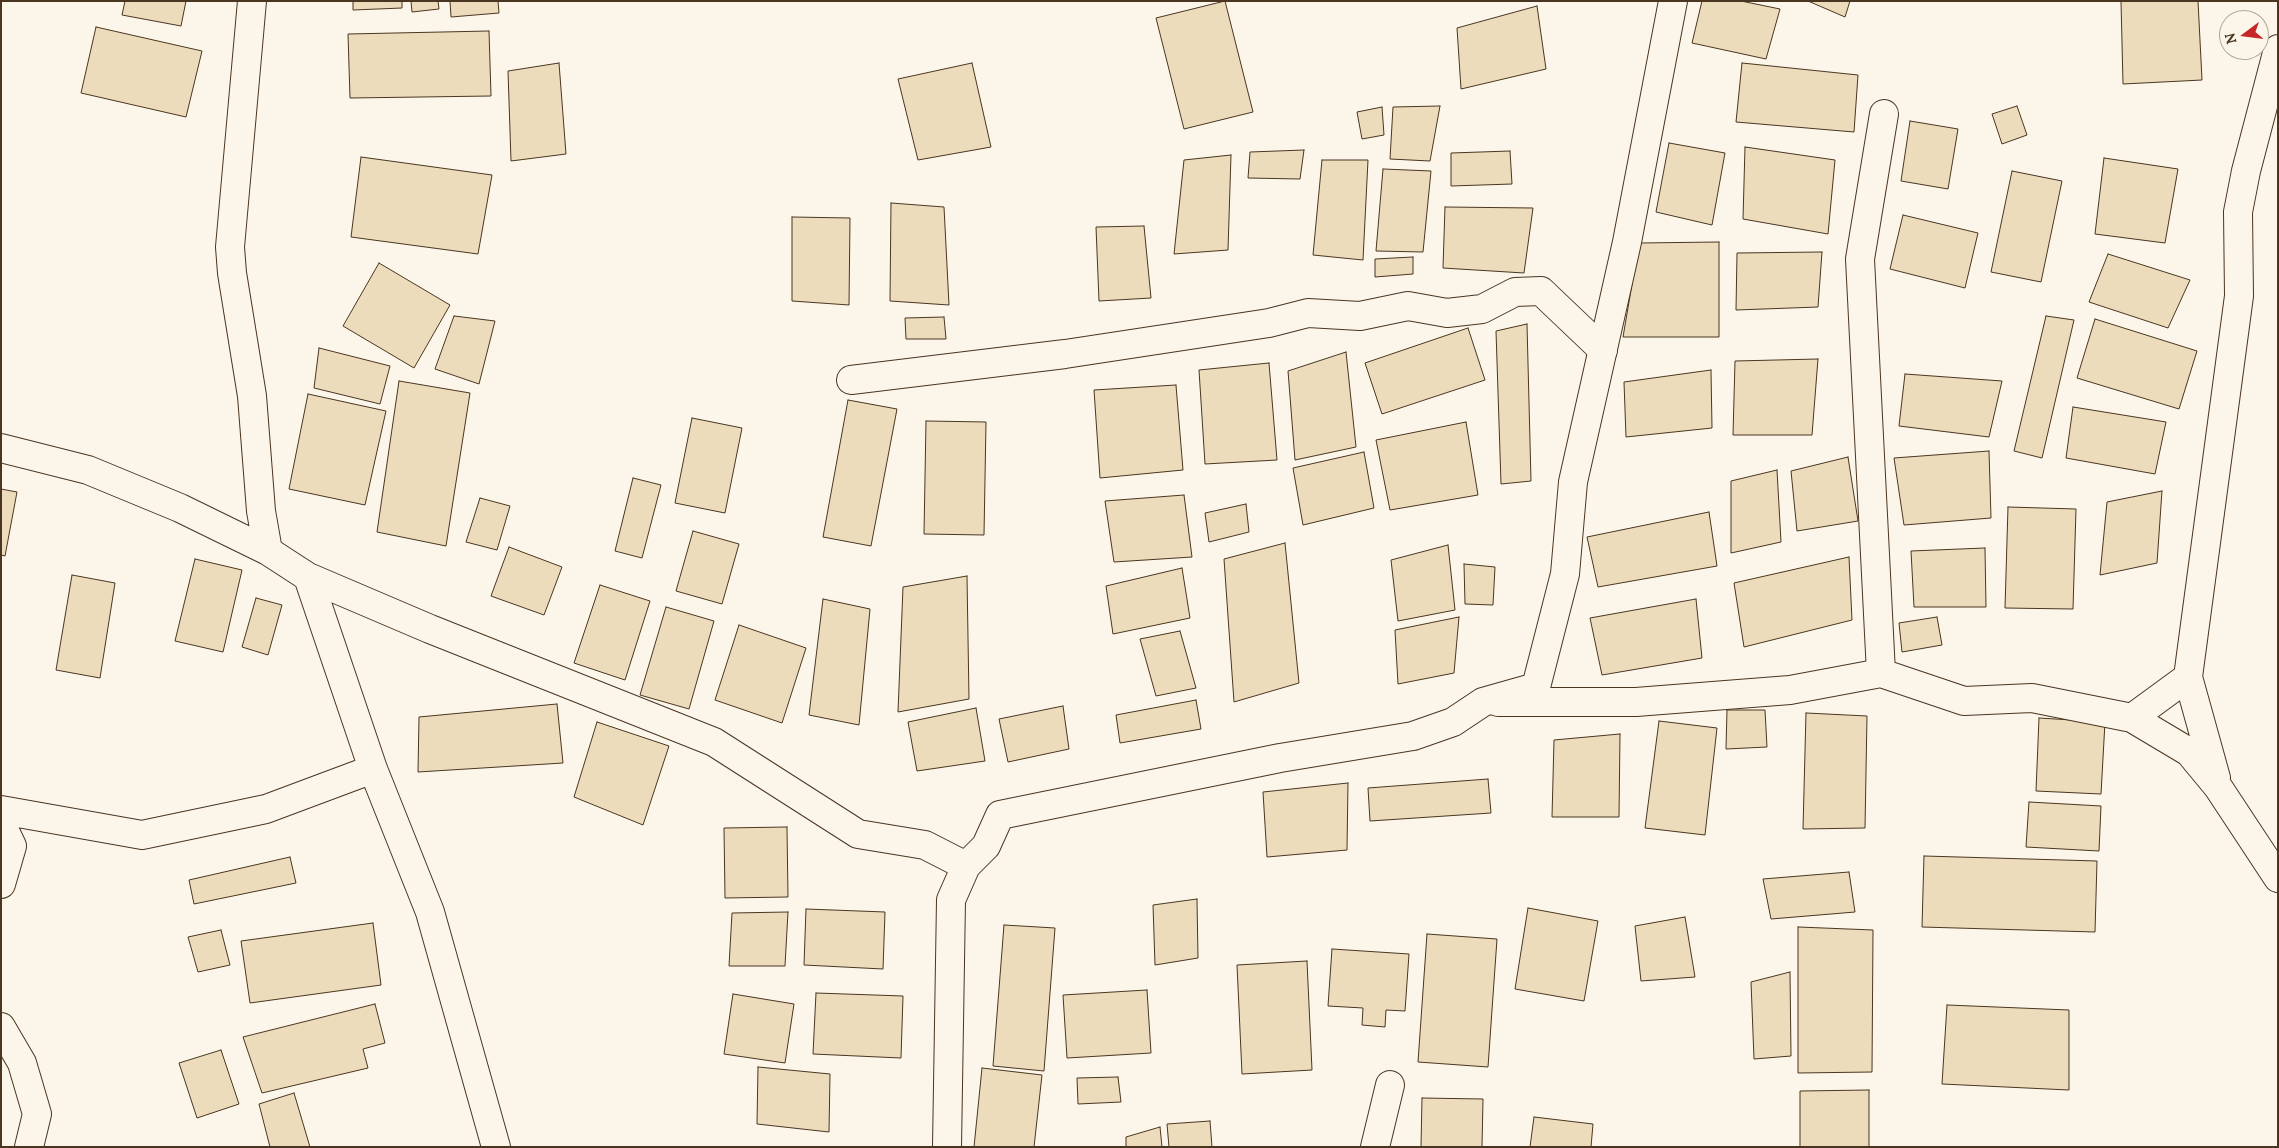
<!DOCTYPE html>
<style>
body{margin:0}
#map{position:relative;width:2279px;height:1148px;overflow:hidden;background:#fbf6e9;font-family:Lora,serif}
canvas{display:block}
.frame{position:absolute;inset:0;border:2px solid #4a3520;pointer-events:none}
.north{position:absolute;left:2219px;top:10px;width:50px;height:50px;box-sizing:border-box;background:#fbf6e9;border:1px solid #b4a999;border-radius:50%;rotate:255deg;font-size:14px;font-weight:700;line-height:20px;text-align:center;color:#4a3520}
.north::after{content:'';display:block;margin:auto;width:18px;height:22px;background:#c62828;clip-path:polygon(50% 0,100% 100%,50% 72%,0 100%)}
</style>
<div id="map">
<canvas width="2279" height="1148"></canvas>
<div class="frame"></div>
<div class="north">N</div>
</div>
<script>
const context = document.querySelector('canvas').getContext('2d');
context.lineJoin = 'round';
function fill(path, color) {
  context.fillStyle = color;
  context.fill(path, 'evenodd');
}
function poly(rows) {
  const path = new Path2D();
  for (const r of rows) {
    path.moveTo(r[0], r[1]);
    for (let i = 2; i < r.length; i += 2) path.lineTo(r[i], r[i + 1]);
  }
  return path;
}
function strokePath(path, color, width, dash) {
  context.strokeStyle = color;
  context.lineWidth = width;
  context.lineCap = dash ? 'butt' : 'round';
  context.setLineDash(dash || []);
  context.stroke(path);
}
const building = poly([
 [125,1,186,1,181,26,122,15,125,1],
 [353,1,402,1,402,8,353,10,353,1],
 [411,1,438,1,439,9,412,12,411,1],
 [450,1,498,1,499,13,451,17,450,1],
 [1225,1,1253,112,1184,129,1156,18,1225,1],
 [1702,1,1741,1,1780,9,1766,59,1692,43,1702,1],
 [1808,1,1850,1,1845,17,1808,1],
 [2121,1,2198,1,2202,80,2123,84,2121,1],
 [1537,6,1546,69,1461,89,1457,28,1537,6],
 [96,27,202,51,186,117,81,93,96,27],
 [489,31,491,96,350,98,348,34,489,31],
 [559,63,566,154,511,161,508,71,559,63],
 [972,63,991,147,918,160,898,79,972,63],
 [1742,63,1858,75,1854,132,1736,122,1742,63],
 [1440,106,1430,161,1390,159,1393,107,1440,106],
 [2017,106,2027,135,2002,144,1992,114,2017,106],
 [1382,107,1384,135,1362,139,1357,112,1382,107],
 [1910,121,1958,129,1948,189,1901,181,1910,121],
 [1669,143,1725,153,1712,225,1656,212,1669,143],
 [1745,147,1835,160,1828,234,1743,219,1745,147],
 [1304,150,1300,179,1248,178,1250,152,1304,150],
 [1510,151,1512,184,1451,186,1451,153,1510,151],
 [1231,155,1228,250,1174,254,1184,160,1231,155],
 [361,157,492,175,478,254,351,237,361,157],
 [2104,158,2178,169,2165,243,2095,234,2104,158],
 [1322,160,1368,160,1363,260,1313,255,1322,160],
 [1383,169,1431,171,1423,252,1376,251,1383,169],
 [2012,171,2062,181,2041,282,1991,272,2012,171],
 [891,203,944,207,949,305,890,301,891,203],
 [1445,207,1533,208,1524,273,1443,268,1445,207],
 [1903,215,1978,233,1965,288,1890,269,1903,215],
 [792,217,850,218,849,305,792,301,792,217],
 [1144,226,1151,298,1099,301,1096,227,1144,226],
 [1719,242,1719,337,1623,337,1639,243,1719,242],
 [1822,252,1818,307,1736,310,1737,253,1822,252],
 [2108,254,2190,280,2168,328,2089,302,2108,254],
 [1413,257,1413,274,1375,277,1375,259,1413,257],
 [379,263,450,305,414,368,343,326,379,263],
 [454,316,495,321,479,384,435,369,454,316],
 [2046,316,2074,320,2042,458,2014,451,2046,316],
 [944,317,946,339,906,339,905,318,944,317],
 [2095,319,2197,351,2179,409,2077,378,2095,319],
 [1527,324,1531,481,1501,484,1496,331,1527,324],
 [1468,328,1485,380,1382,414,1365,363,1468,328],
 [319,348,390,366,380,404,314,388,319,348],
 [1346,352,1356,447,1295,460,1288,371,1346,352],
 [1818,359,1812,435,1733,435,1735,361,1818,359],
 [1269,363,1277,460,1205,464,1199,370,1269,363],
 [1711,370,1712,428,1626,437,1624,382,1711,370],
 [1905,374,2002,381,1989,437,1899,426,1905,374],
 [399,381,470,393,446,546,377,532,399,381],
 [1176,385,1183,470,1100,478,1094,390,1176,385],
 [308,394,386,411,365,505,289,489,308,394],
 [848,400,897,409,871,546,823,537,848,400],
 [2073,407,2166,422,2155,474,2066,458,2073,407],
 [692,418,742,428,725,513,675,503,692,418],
 [926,421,986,422,984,535,924,534,926,421],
 [1466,422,1478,495,1390,510,1376,440,1466,422],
 [1989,451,1991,518,1904,525,1894,458,1989,451],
 [1364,452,1374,508,1303,525,1293,468,1364,452],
 [1848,457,1858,521,1797,531,1791,471,1848,457],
 [1777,470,1781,542,1731,553,1731,481,1777,470],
 [633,478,661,485,642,558,615,551,633,478],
 [1,489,17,492,5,556,1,555,1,489],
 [2162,491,2157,563,2100,575,2107,502,2162,491],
 [1184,495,1192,557,1114,562,1105,501,1184,495],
 [480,498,510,506,497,550,466,542,480,498],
 [1246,504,1249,532,1209,542,1205,513,1246,504],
 [2008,507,2076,509,2073,609,2005,608,2008,507],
 [1709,512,1717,566,1598,587,1587,537,1709,512],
 [693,531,739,544,722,604,676,591,693,531],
 [1285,543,1299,683,1234,702,1224,559,1285,543],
 [1448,545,1455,610,1398,621,1391,560,1448,545],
 [509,547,562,567,544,615,491,596,509,547],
 [1985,548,1986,607,1914,607,1911,551,1985,548],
 [1849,557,1852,620,1744,647,1734,583,1849,557],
 [195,559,242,570,223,652,175,641,195,559],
 [1464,564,1495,567,1493,605,1465,604,1464,564],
 [1182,568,1190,618,1113,634,1106,586,1182,568],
 [72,575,115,583,100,678,56,670,72,575],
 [967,576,969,699,898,712,903,587,967,576],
 [600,585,650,601,625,680,574,663,600,585],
 [256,598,282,605,268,655,242,647,256,598],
 [823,599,870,609,859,725,809,715,823,599],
 [1696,599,1702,658,1602,675,1590,618,1696,599],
 [666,607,714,621,689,709,640,695,666,607],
 [1459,617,1454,673,1398,684,1395,630,1459,617],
 [1937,617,1942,645,1902,652,1899,623,1937,617],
 [739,625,806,648,782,723,715,700,739,625],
 [1180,631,1196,688,1156,696,1140,639,1180,631],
 [1196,700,1201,729,1120,743,1116,715,1196,700],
 [557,704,563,763,418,772,419,717,557,704],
 [1063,706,1069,749,1008,762,999,719,1063,706],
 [976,708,985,761,917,771,908,722,976,708],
 [1727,710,1765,710,1767,747,1726,749,1727,710],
 [1806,713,1867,716,1865,828,1803,829,1806,713],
 [2039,718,2105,722,2101,794,2036,791,2039,718],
 [1659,721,1717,728,1705,835,1645,828,1659,721],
 [597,722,669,746,643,825,574,797,597,722],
 [1620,734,1619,817,1552,817,1554,740,1620,734],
 [1488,779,1491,813,1370,821,1368,788,1488,779],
 [1348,783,1347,850,1267,857,1263,792,1348,783],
 [2029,802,2101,806,2099,851,2026,847,2029,802],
 [787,827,788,897,725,898,724,828,787,827],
 [1924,856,2097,861,2095,932,1922,927,1924,856],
 [290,857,296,883,194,904,189,880,290,857],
 [1849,872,1855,912,1771,919,1763,879,1849,872],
 [1197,899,1198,958,1155,965,1153,905,1197,899],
 [1528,908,1598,921,1584,1001,1515,989,1528,908],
 [806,909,885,912,883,969,804,965,806,909],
 [788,912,785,966,729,966,732,913,788,912],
 [1685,917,1695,977,1641,981,1635,926,1685,917],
 [373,923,381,985,250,1003,241,941,373,923],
 [1004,925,1055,928,1044,1071,993,1066,1004,925],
 [1798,927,1873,930,1872,1072,1798,1073,1798,927],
 [221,930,230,965,198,972,188,937,221,930],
 [1427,934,1497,939,1488,1067,1418,1062,1427,934],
 [1332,949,1409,954,1405,1011,1386,1010,1385,1027,1362,1025,1363,1008,1328,1006,1332,949],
 [1307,961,1312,1070,1242,1074,1237,965,1307,961],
 [1790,972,1791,1056,1754,1059,1751,982,1790,972],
 [1147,990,1151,1053,1067,1058,1063,995,1147,990],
 [816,993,903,996,901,1058,813,1054,816,993],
 [733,994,794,1004,785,1063,724,1054,733,994],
 [375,1004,385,1043,363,1049,368,1068,262,1093,243,1037,375,1004],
 [1947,1005,2069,1010,2069,1090,1942,1084,1947,1005],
 [221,1050,239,1104,197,1118,179,1063,221,1050],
 [758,1067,830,1074,829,1132,757,1124,758,1067],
 [982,1068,1042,1075,1034,1147,974,1147,982,1068],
 [1118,1077,1121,1102,1078,1104,1077,1078,1118,1077],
 [1869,1090,1869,1147,1800,1147,1800,1091,1869,1090],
 [294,1093,310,1147,270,1147,259,1104,294,1093],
 [1422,1098,1483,1099,1482,1147,1421,1147,1422,1098],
 [1534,1117,1593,1124,1591,1147,1530,1147,1534,1117],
 [1210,1121,1212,1147,1169,1147,1167,1124,1210,1121],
 [1160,1127,1162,1147,1126,1147,1126,1137,1160,1127]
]);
fill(building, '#ecdcbc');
strokePath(building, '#4a3520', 1);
const minor = poly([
 [252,1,230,247,232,273,252,396,261,511,268,551],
 [851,380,1065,354,1269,323,1308,313,1360,316,1408,306,1447,313,1482,309,1515,292,1541,291,1603,350],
 [1,448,88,470,180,508,268,551,308,577,430,629,714,742,858,834,925,845,966,866],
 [308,577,373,769,430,912,496,1147],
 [1881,673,1860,259,1884,114],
 [1498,702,1636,702,1790,690,1881,673,1964,701,2032,698,2132,718,2189,752,2218,787,2278,878],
 [2132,718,2188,677],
 [2216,778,2188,677,2239,296,2238,212,2246,171,2278,49],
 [1,810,142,835,266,809,373,769],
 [1,823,12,846,1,884],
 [1,1027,22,1063,37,1114,29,1147],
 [1375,1147,1390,1085]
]);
const tertiary = poly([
 [947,1147,951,900,966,866,986,846,1000,815,1280,758,1413,736,1453,722,1483,702,1536,687,1565,574,1573,482,1627,242,1673,1]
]);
strokePath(minor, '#4a3520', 30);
strokePath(tertiary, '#4a3520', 30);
strokePath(minor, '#fbf6e9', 28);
strokePath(tertiary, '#fbf6e9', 28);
</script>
